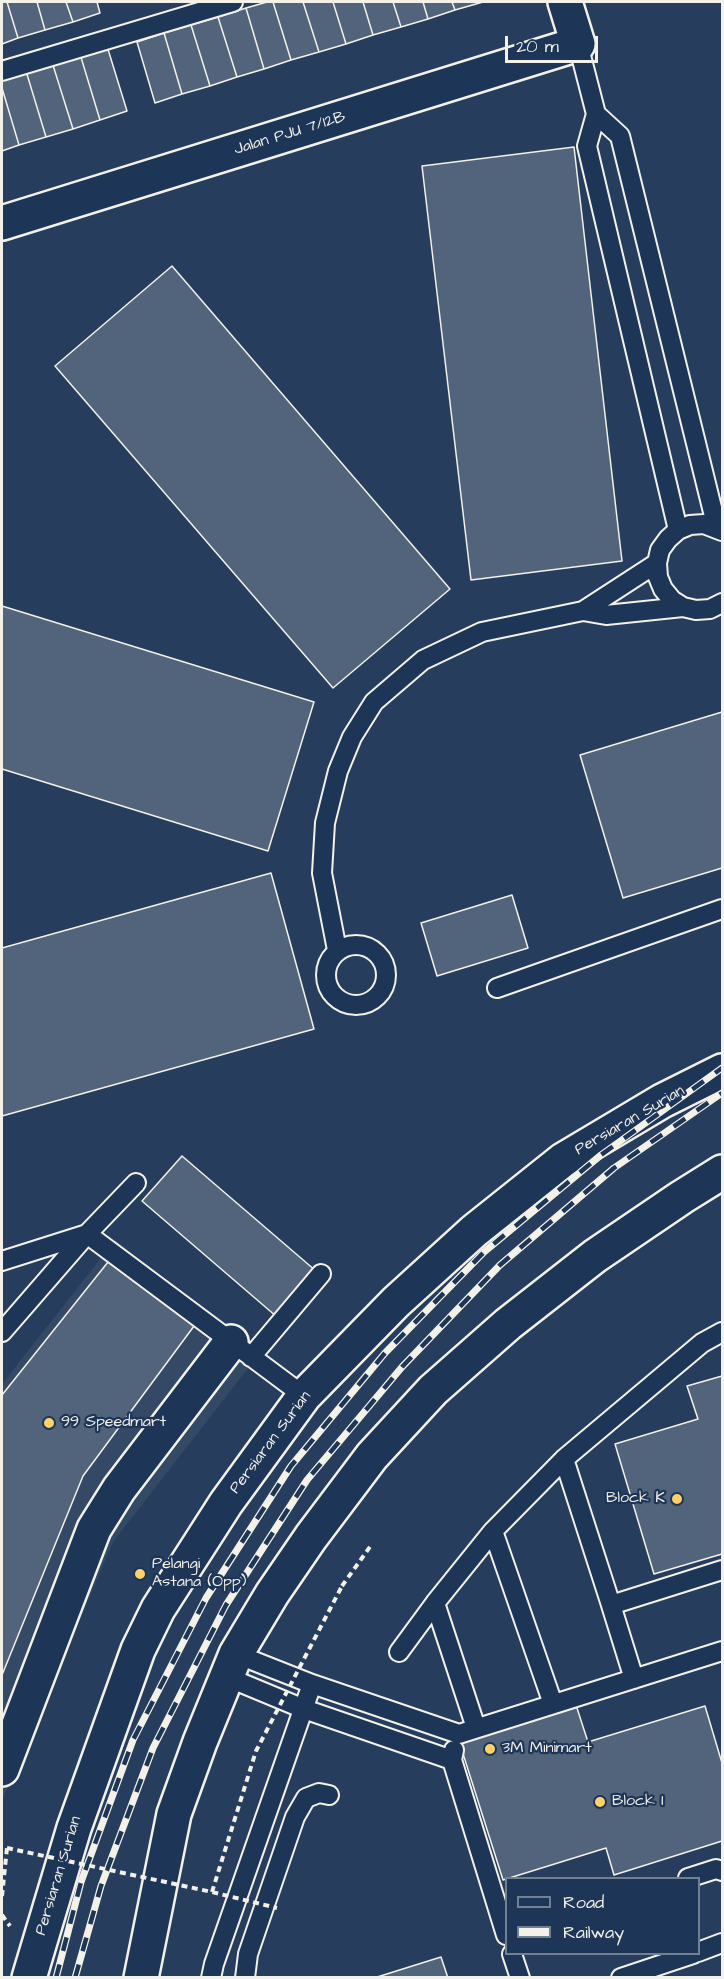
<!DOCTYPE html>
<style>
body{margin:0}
#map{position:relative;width:724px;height:1979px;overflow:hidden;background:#263d5d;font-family:"Architects Daughter",sans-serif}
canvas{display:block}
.frame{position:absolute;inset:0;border:3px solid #f4f1e8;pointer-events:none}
.legend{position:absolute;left:505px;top:1877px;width:195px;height:78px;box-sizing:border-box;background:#1d3557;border:2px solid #738091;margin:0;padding:8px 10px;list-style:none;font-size:18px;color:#f4f1e8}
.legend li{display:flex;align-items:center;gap:12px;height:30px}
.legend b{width:30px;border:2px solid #738091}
.scale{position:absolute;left:505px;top:36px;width:93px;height:27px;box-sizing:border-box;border:3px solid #f4f1e8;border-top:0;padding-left:8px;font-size:18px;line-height:21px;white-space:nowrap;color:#f4f1e8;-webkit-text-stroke:4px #1d3557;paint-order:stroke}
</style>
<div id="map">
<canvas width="724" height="1979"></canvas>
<div class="frame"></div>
<ul class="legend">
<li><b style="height:8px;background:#1d3557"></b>Road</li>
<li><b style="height:8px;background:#f4f1e8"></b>Railway</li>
</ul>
<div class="scale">20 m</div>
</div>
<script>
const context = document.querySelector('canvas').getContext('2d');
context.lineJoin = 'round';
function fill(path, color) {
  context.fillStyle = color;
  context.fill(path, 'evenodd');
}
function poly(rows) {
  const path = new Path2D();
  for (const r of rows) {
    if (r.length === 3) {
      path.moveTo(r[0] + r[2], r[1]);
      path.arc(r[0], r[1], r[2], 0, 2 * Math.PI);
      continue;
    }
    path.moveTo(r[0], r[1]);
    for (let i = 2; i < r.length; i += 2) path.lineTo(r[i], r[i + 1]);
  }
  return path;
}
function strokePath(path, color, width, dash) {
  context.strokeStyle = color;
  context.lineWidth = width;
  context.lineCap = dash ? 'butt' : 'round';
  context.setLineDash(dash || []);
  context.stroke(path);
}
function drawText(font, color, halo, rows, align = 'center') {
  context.font = font + ' "Architects Daughter",sans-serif';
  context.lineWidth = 4.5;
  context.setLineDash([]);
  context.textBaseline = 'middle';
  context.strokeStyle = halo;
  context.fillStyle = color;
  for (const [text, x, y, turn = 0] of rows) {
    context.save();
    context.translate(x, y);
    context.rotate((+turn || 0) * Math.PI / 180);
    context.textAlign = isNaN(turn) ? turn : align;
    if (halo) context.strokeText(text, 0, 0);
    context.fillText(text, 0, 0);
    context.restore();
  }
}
fill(poly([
 [115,1240,260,1353,113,1542,2,1801,2,1384]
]), '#334966');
const building = poly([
 [2,2,7,2,18,38,2,44,2,2],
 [7,2,37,2,45,30,18,38,7,2],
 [37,2,66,2,73,22,45,30,37,2],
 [66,2,97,2,100,13,73,22,66,2],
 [267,2,273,2,291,60,264,69,246,8,267,2],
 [273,2,303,2,319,52,291,60,273,2],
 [303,2,333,2,346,44,319,52,303,2],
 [333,2,363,2,373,35,346,44,333,2],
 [363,2,393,2,401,27,373,35,363,2],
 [393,2,423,2,428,19,401,27,393,2],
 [423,2,452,2,455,10,428,19,423,2],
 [452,2,483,2,455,10,452,2],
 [246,8,264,69,237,77,218,17,246,8],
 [218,17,237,77,210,86,191,25,218,17],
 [191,25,210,86,182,94,164,33,191,25],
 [164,33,182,94,155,103,137,42,164,33],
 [107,46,127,111,100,120,80,54,107,46],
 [80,54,100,120,73,129,52,62,80,54],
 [52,62,73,129,46,137,26,71,52,62],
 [26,71,46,137,19,145,2,88,2,78,26,71],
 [2,88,19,145,2,151,2,88],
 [574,147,622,561,471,580,422,166,574,147],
 [172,266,450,589,333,688,55,366,172,266],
 [2,606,314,702,268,851,2,769,2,606],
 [722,712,722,868,623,898,580,755,722,712],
 [271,873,314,1029,2,1116,2,948,271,873],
 [512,895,528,948,437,976,421,923,512,895],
 [182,1156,316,1271,277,1317,142,1201,182,1156],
 [112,1257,197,1322,83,1476,2,1675,2,1395,112,1257],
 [722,1376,722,1554,654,1574,615,1444,698,1419,687,1386,722,1376],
 [576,1705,588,1742,705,1706,722,1763,722,1841,614,1875,606,1848,503,1880,459,1741,576,1705],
 [441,1957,448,1978,374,1978,441,1957]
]);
fill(building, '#52647b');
strokePath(building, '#f4f1e8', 1.5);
const lane = poly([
 [578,44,596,114,587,146,678,530],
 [2,71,233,2],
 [596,114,620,136,717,528],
 [722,531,704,524,690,525,678,530,668,539,660,550,657,563,658,577,663,589,672,600,683,607,696,610,710,609,722,603],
 [583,611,657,563],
 [356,975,30],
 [337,950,322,873,325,823,338,771,352,737,374,702,423,660,482,632,583,611,606,615,683,607],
 [497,988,722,909],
 [2,1261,87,1234,304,1396],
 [2,1332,87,1234,136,1183],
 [251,1357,321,1274],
 [564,1459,611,1605,722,1570],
 [493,1531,553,1704],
 [435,1603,476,1728],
 [611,1605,634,1679],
 [399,1652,435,1603,493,1531,564,1459,702,1343,722,1332],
 [236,1654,312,1684,459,1734,722,1651],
 [227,1677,304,1709,452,1760],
 [454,1750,452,1760,506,1935],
 [688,1878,716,1869,722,1871],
 [698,1952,722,1943],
 [512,1954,520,1978],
 [211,1978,214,1964,312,1684],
 [245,1978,248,1954,295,1817,306,1798,319,1793,329,1795],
 [621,1978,693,1954]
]);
const street = poly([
 [2,223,578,44,565,2],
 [2,1769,94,1529,119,1489,231,1342]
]);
const primary = poly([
 [29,1978,74,1828,138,1650,158,1609,226,1503,304,1396,396,1302,474,1231,563,1160,662,1101,722,1071],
 [141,1978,174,1814,200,1742,236,1654,272,1594,311,1537,372,1456,433,1390,508,1324,595,1256,682,1197,722,1172]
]);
strokePath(lane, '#f4f1e8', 22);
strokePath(street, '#f4f1e8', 38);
strokePath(primary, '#f4f1e8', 38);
strokePath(poly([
 [342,1586,372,1544],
 [2,1896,7,1848],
 [2,1915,10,1926]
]), '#f4f1e8', 4, [6, 4.5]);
strokePath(lane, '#1d3557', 18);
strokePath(street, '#1d3557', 33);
strokePath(primary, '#1d3557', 33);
const rail = poly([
 [56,1978,81,1882,133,1740,206,1598,291,1466,385,1353,484,1252,601,1155,722,1068],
 [75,1978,101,1886,153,1748,226,1605,307,1480,402,1367,500,1265,614,1168,722,1093]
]);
strokePath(rail, '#f4f1e8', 7);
strokePath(rail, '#1d3557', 4.5, [14]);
strokePath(poly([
 [7,1848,212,1892,277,1908],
 [212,1892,256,1751,342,1586]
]), '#f4f1e8', 4, [6, 4.5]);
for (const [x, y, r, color] of [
 [49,1423,6,"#ffd166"],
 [677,1499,6,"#ffd166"],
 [140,1574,6,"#ffd166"],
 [490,1749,6,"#ffd166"],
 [600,1802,6,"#ffd166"]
]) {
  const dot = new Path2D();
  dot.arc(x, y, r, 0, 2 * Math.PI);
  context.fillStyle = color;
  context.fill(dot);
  strokePath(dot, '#1d3557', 2);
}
drawText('16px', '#f4f1e8', '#1d3557', [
 ["Jalan PJU 7/12B",290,134,-17],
 ["Persiaran Surian",630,1121,-30],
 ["Persiaran Surian",271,1443,-53],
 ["Persiaran Surian",59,1876,-73]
]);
drawText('16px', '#f4f1e8', '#1d3557', [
 ["99 Speedmart",61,1423],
 ["Block K",665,1499,"right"],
 ["Pelangi",152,1565],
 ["Astana (Opp)",152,1583],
 ["3M Minimart",502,1749],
 ["Block I",612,1802]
], 'left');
</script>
